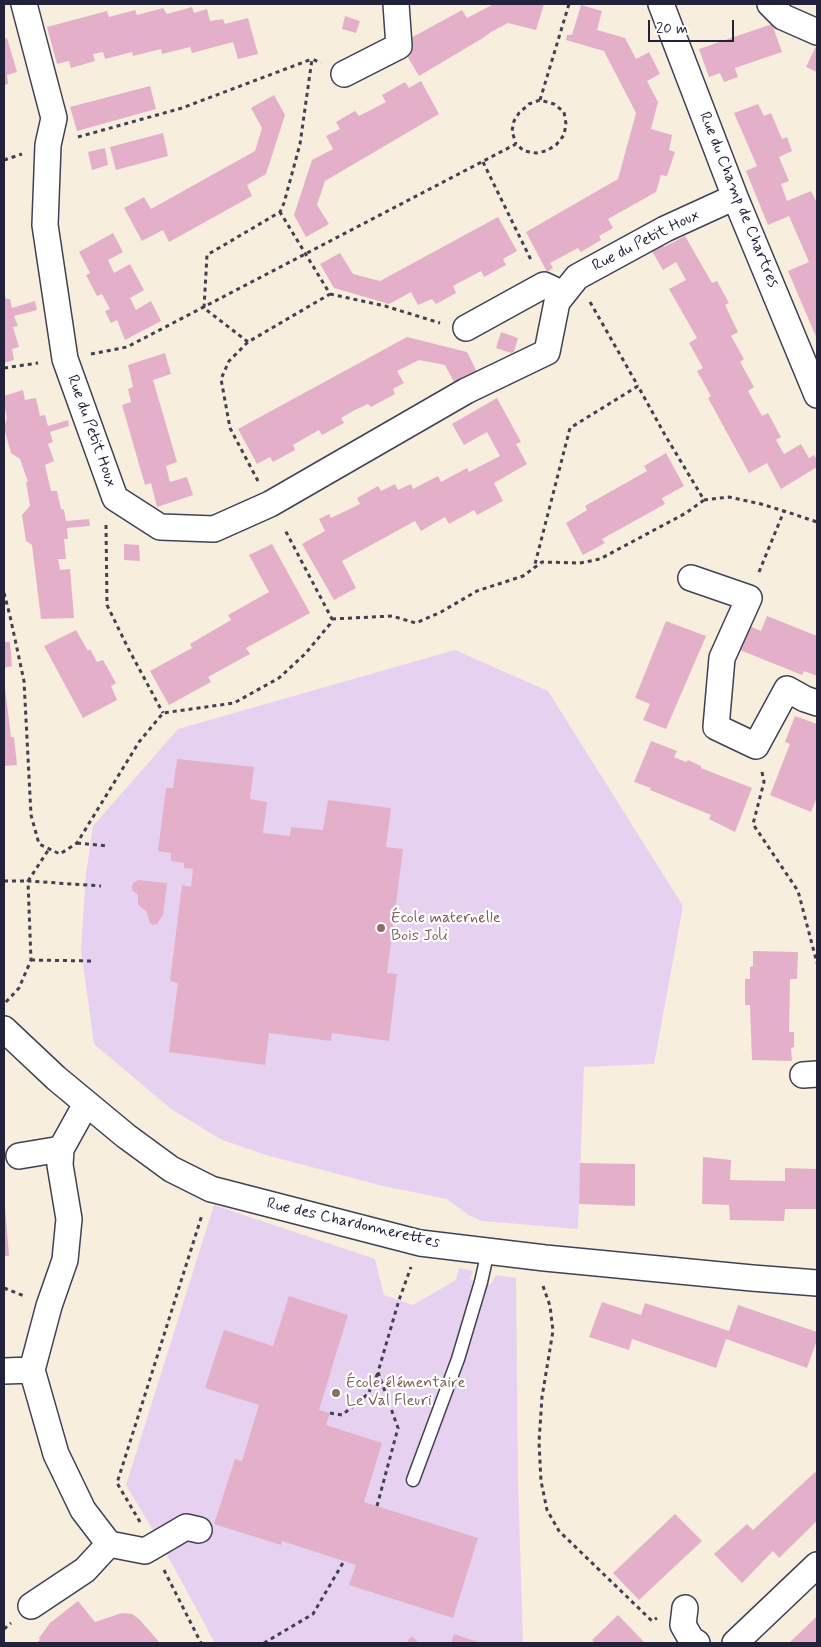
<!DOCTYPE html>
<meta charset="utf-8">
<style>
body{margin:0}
#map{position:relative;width:821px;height:1647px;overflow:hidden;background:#f7eedd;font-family:Mynerve,sans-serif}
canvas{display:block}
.frame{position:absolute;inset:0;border:5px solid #22223b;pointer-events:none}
.scale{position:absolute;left:648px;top:20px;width:86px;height:22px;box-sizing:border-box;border:2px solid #22223b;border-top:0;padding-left:6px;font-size:15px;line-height:18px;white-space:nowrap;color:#22223b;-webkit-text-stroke:4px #fff;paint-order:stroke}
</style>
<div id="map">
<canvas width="821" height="1647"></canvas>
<div class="frame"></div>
<div class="scale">20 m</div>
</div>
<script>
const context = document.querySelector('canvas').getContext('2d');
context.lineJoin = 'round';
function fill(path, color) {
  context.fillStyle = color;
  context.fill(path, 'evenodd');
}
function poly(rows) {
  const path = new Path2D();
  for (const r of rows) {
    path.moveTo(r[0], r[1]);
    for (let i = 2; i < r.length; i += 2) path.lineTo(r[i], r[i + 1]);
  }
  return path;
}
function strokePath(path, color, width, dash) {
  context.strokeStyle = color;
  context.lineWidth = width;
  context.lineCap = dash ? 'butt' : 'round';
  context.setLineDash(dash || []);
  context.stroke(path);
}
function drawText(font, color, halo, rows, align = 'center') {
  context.font = font + ' Mynerve,sans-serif';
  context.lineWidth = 4.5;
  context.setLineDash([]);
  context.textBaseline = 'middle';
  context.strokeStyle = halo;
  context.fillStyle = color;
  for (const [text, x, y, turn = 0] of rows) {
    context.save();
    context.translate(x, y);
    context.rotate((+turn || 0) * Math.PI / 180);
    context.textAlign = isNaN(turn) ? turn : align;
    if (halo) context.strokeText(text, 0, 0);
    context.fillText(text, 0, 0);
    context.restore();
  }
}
fill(poly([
 [455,650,548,691,683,906,654,1064,584,1067,578,1229,482,1221,470,1216,447,1199,383,1186,266,1155,220,1139,171,1109,94,1044,81,950,86,874,93,826,178,729],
 [214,1205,375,1259,384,1295,413,1305,456,1280,459,1268,473,1271,470,1279,491,1284,496,1275,516,1278,518,1480,523,1643,215,1643,160,1542,126,1485]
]), '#e6d2f0');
fill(poly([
 [494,4,544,4,536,30,508,23,491,32,483,38,419,76,400,44,462,10,467,18],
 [581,5,602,11,597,30,625,38,636,59,649,52,660,74,647,81,658,102,651,129,672,135,669,150,675,152,667,176,661,175,656,192,608,219,613,228,599,236,601,240,581,252,578,248,550,263,553,268,547,272,526,232,618,179,636,113,604,51,566,40,567,35,572,35],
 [192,7,194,13,207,9,210,21,223,19,225,24,248,18,258,54,238,59,233,42,192,53,190,47,162,54,161,49,133,56,132,52,105,59,103,52,93,54,95,61,71,68,69,61,57,64,47,27,107,11,109,17,135,10,137,15,163,8,167,14],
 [345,16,360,21,356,33,342,29],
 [772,24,782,52,735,68,738,77,724,82,720,73,709,77,699,49],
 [7,38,17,72,7,75,8,84,4,85,4,39],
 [817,44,817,72,806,67],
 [421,81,439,114,325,181,317,205,329,224,306,237,294,215,312,160,333,149,326,136,340,129,336,122,355,111,359,116,386,102,382,95,405,82,409,88],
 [150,86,156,109,77,131,70,107],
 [274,95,285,115,266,174,247,185,252,196,169,242,163,230,142,241,124,208,144,197,151,209,255,151,262,128,251,108],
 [758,104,764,116,771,113,782,139,787,137,792,151,779,157,789,181,781,184,787,201,811,191,817,203,817,339,788,271,809,262,789,216,768,225,746,171,757,166,734,113],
 [163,133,168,156,116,170,110,147],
 [105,148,108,165,92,170,88,152],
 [498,217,517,251,503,259,506,265,484,277,481,271,453,286,456,293,436,304,432,299,418,305,411,292,389,304,334,288,320,264,340,253,353,274,380,281],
 [113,233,123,252,108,260,114,273,130,264,144,290,130,298,136,310,151,301,161,321,125,340,117,320,111,323,105,311,110,309,102,294,97,296,86,275,90,273,79,252],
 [685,236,712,283,717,281,729,303,725,305,738,332,731,336,744,359,740,362,754,387,748,391,762,416,768,413,781,437,776,440,784,454,801,444,809,458,814,455,817,460,817,467,781,489,767,463,749,473,708,398,711,396,697,371,703,368,689,343,697,338,669,289,686,280,676,262,663,270,650,248,661,242,664,247],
 [4,293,6,299,10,299,12,308,35,301,37,310,14,316,18,326,13,327,19,347,12,349,14,360,4,363],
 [501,332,518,338,514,352,511,353,496,348],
 [407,337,467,352,477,372,455,384,445,365,419,360,397,371,404,383,393,389,395,394,371,407,368,404,355,410,341,418,344,423,322,435,319,430,305,438,293,445,295,450,273,462,270,457,257,464,238,429],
 [165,353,171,374,153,380,177,462,166,466,170,482,187,477,193,495,157,507,151,483,145,485,122,405,131,402,128,389,133,387,128,365],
 [23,390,25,400,36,398,40,416,45,415,48,426,68,420,69,426,50,432,53,442,48,444,54,461,45,465,51,491,57,491,61,509,64,510,66,521,89,519,90,525,89,526,67,528,68,539,64,539,66,559,58,559,60,570,70,569,74,618,41,619,32,545,26,541,22,515,30,506,26,482,28,482,20,459,11,453,4,428,7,418,4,403,4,396],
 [497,398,521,442,516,444,527,464,494,483,503,501,477,515,474,510,449,524,445,517,421,531,415,521,342,561,356,588,334,600,302,544,325,531,319,519,329,514,331,518,360,504,357,498,378,486,381,491,395,484,398,490,411,484,413,489,438,476,441,482,467,468,469,472,500,456,487,432,464,445,452,424],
 [666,453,684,486,662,498,665,504,602,539,605,543,583,555,566,523,587,510,585,506,647,471,644,466],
 [124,544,139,545,140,561,124,560],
 [272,544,310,613,246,648,250,654,208,677,211,682,169,705,150,671,192,648,190,644,231,620,228,615,269,592,249,555],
 [767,616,817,636,817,676,804,671,802,675,735,648,745,624,761,631],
 [666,621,706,636,666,729,643,720,650,704,635,698],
 [76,630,88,651,90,649,97,662,103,660,116,683,111,686,117,700,83,718,44,646],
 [4,642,10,642,12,666,4,668],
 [4,688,5,688,11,737,14,737,17,765,4,766],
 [795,716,817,724,817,797,811,812,770,795,790,744,785,742],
 [651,741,677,751,674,757,686,762,688,760,701,766,701,768,752,788,735,832,709,819,711,815,650,790,651,788,634,782],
 [177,759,254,767,250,799,267,802,263,833,290,836,291,827,323,830,328,800,391,808,386,847,403,849,387,973,397,974,389,1041,332,1033,331,1041,269,1033,265,1065,169,1052,178,983,170,981,182,885,191,887,193,869,184,868,184,863,171,861,171,853,158,851,166,788,173,788],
 [138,880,167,883,163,915,157,924,153,925,150,923,146,911,138,905,138,895,132,890,132,886,133,883],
 [753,951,798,952,797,979,790,979,789,1032,794,1032,794,1047,791,1048,792,1061,752,1060,750,1005,745,1005,745,979,750,979,750,967,753,966],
 [703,1157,731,1160,730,1180,785,1181,785,1168,817,1169,817,1209,785,1209,784,1221,730,1220,729,1205,702,1204],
 [580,1163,635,1164,635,1206,579,1204],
 [4,1207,5,1207,9,1256,4,1256],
 [289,1296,348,1315,319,1410,330,1413,326,1425,382,1443,364,1502,478,1538,453,1618,349,1585,356,1565,282,1541,281,1545,214,1524,235,1459,242,1461,259,1405,205,1388,224,1330,273,1346],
 [602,1302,641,1315,645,1303,729,1331,738,1305,817,1332,817,1340,807,1368,726,1339,716,1368,632,1339,629,1350,589,1337],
 [815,1472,817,1475,817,1521,779,1558,773,1551,742,1583,714,1554,747,1524,753,1530],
 [675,1514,702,1541,639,1600,613,1573],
 [78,1601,95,1622,122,1613,132,1614,139,1619,160,1643,36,1643,40,1640,39,1638,50,1623],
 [618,1615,645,1643,595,1643,592,1640],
 [817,1616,817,1643,789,1643,810,1623],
 [454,1634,481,1643,451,1643],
 [412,1636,419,1643,406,1643]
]), '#e4b0c9');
const service = poly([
 [413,1480,458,1359,481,1282,488,1251]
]);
const minor = poly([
 [24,4,54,118,48,145,45,225,65,359,115,498,160,527,214,529,270,504,466,391,547,352,557,302,577,277,665,229,735,197],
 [661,4,735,197,817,395],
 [770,4,783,17,817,32],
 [344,74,399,46,396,4],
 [466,328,544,285,563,294],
 [691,578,749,598,722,658,716,727,756,746,787,689,805,699,817,703],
 [4,1029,56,1078,126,1136,171,1169,211,1189,420,1243,545,1258,752,1278,817,1283],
 [803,1075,817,1074],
 [86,1104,61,1149,60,1165,69,1219,65,1260,49,1306,32,1370,56,1454,83,1510,109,1544],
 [19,1156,61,1149],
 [4,1371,32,1370],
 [31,1606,85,1570,109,1544,145,1551,186,1527,199,1530],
 [685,1608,683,1625,691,1639,697,1643],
 [735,1643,817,1565]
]);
strokePath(service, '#424153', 15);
strokePath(minor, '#424153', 28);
strokePath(poly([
 [540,100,569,4],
 [78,137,182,108,312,59],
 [4,160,22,154],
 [483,162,532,262],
 [330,294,385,306,440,323],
 [590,302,638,386],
 [248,342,204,308,207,255,280,212,284,203,300,144,312,59,321,63],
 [91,354,127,347,516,144,524,151,536,153,546,151,556,145,564,135,566,124,564,112,554,104,540,100,529,104,519,113,514,121,512,131,516,144],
 [4,368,38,363],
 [258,481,230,428,221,379,229,361,248,342,330,294,280,212],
 [704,500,729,497,761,504,784,511],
 [106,525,107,605,128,648,163,713],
 [759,572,784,511,817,522],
 [4,593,10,616,24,681,31,815,39,844,60,854,77,843,139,742,163,713,234,703,279,678,305,654,330,624,332,619,284,528],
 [332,619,392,616,416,623,441,612,477,591,523,576,542,562,580,563,600,559,686,513,704,500,665,435,638,386,570,428,534,568],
 [762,772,764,782,753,824,798,891,817,963],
 [77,843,108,846],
 [4,881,28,881,49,849],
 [31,960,92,961],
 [6,1002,19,988,31,960,28,881,101,886],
 [543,1286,550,1306,553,1331,542,1397,539,1442,541,1481,547,1510,559,1531,652,1621,657,1618],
 [4,1288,24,1296],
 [330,1413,342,1415,368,1394,378,1373],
 [377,1506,398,1428,378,1372,399,1300,411,1267],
 [140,1522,117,1483,202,1215],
 [164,1570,201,1643],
 [4,1629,11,1623],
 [264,1643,313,1614,344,1561]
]), '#424153', 3, [4, 4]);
strokePath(service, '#fff', 12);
strokePath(minor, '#fff', 25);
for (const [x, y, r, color] of [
 [381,928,5,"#8d6e63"],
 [336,1393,5,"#8d6e63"]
]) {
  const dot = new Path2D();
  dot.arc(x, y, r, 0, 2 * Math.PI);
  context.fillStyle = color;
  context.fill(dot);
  strokePath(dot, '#fff', 2);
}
drawText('16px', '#22223b', '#fff', [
 ["Rue du Champ de Chartres",738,200,68],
 ["Rue du Petit Houx",646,241,-27],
 ["Rue du Petit Houx",91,431,70],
 ["Rue des Chardonnerettes",353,1224,13]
]);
drawText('16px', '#785e54', '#fff', [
 ["École maternelle",391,919],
 ["Bois Joli",391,937],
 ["École élémentaire",346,1384],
 ["Le Val Fleuri",346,1402]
], 'left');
</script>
